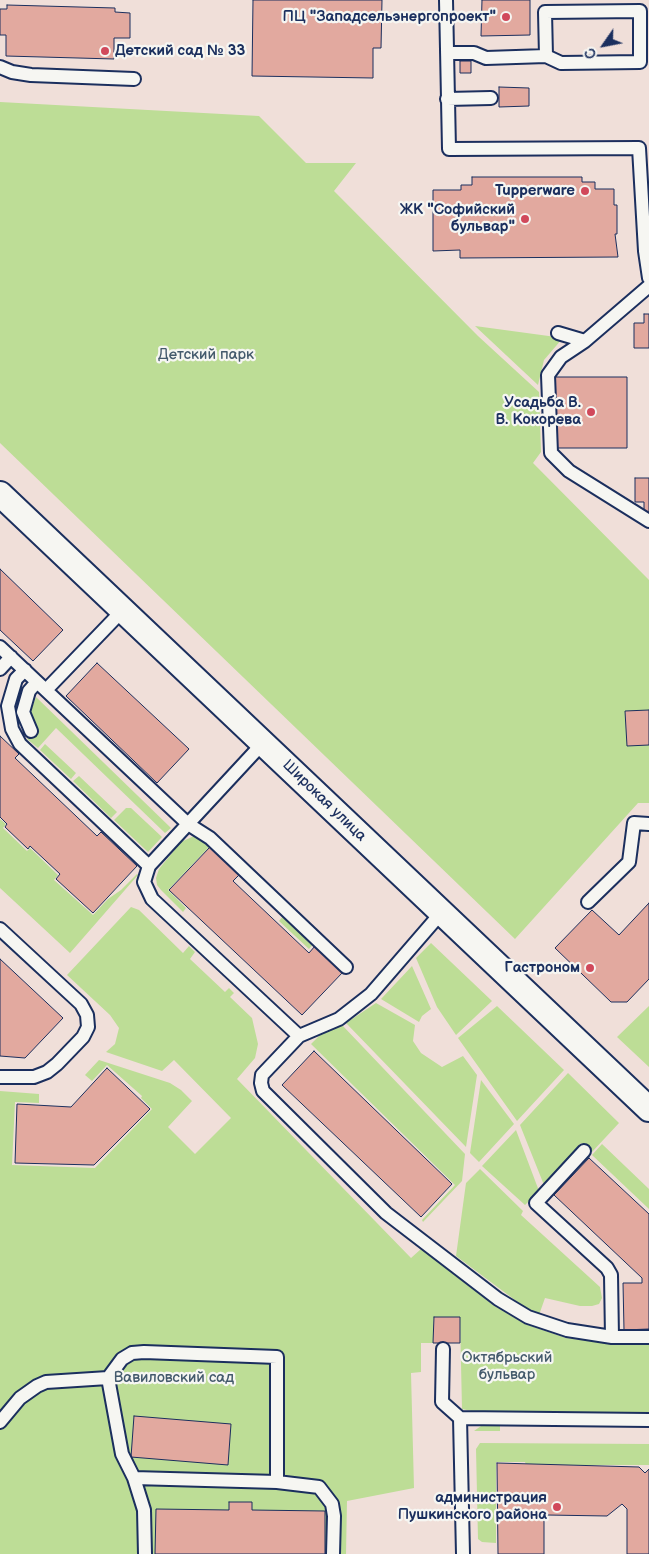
<!DOCTYPE html>
<meta charset="utf-8">
<style>
body{margin:0}
#map{position:relative;width:649px;height:1554px;overflow:hidden;background:#f0dfd9;font-family:"Balsamiq Sans",sans-serif}
canvas{display:block}
.north{position:absolute;left:579px;top:20px;width:50px;height:50px;-webkit-text-stroke:4px #f6f6f2;paint-order:stroke;rotate:237deg;font-size:14px;font-weight:700;line-height:20px;text-align:center;color:#1b2f5e}
.north::after{content:'';display:block;margin:auto;width:18px;height:22px;background:#1b2f5e;clip-path:polygon(50% 0,100% 100%,50% 72%,0 100%)}
</style>
<div id="map">
<canvas width="649" height="1554"></canvas>
<div class="north">С</div>
</div>
<script>
const context = document.querySelector('canvas').getContext('2d');
context.lineJoin = 'round';
function fill(path, color) {
  context.fillStyle = color;
  context.fill(path, 'evenodd');
}
function poly(rows) {
  const path = new Path2D();
  for (const r of rows) {
    path.moveTo(r[0], r[1]);
    for (let i = 2; i < r.length; i += 2) path.lineTo(r[i], r[i + 1]);
  }
  return path;
}
function strokePath(path, color, width, dash) {
  context.strokeStyle = color;
  context.lineWidth = width;
  context.lineCap = dash ? 'butt' : 'round';
  context.setLineDash(dash || []);
  context.stroke(path);
}
function drawText(font, color, halo, rows, align = 'center') {
  context.font = font + ' "Balsamiq Sans",sans-serif';
  context.lineWidth = 4.5;
  context.setLineDash([]);
  context.textBaseline = 'middle';
  context.strokeStyle = halo;
  context.fillStyle = color;
  for (const [text, x, y, turn = 0] of rows) {
    context.save();
    context.translate(x, y);
    context.rotate((+turn || 0) * Math.PI / 180);
    context.textAlign = isNaN(turn) ? turn : align;
    if (halo) context.strokeText(text, 0, 0);
    context.fillText(text, 0, 0);
    context.restore();
  }
}
fill(poly([
 [0,102,259,116,306,163,356,163,334,191,478,336,539,392,541,452,533,463,649,580,649,803,638,803,515,939,0,443],
 [475,326,556,337,562,339,544,360,538,385],
 [36,697,171,828,165,833,56,728,38,748,27,739,37,728,32,722,30,713],
 [45,744,76,773,71,779,40,750],
 [79,776,117,812,111,818,73,781],
 [126,808,131,808,162,837,148,852,114,820],
 [0,819,6,824,3,828,27,851,30,848,58,875,54,880,93,915,108,899,121,890,137,874,138,875,70,953,0,888],
 [194,836,202,838,212,844,168,890,186,908,183,912,161,890,157,885,156,878,159,869,181,842],
 [131,907,139,910,183,953,189,946,195,952,190,959,225,992,229,988,234,993,230,997,252,1018,258,1044,255,1058,237,1079,411,1258,421,1249,493,1305,525,1324,566,1338,612,1344,649,1345,649,1415,476,1412,462,1409,460,1318,434,1317,433,1343,421,1343,421,1372,411,1373,414,1488,347,1501,346,1554,0,1554,0,1091,39,1094,39,1103,15,1102,12,1165,95,1168,152,1109,141,1098,142,1096,107,1065,92,1081,85,1075,99,1060,170,1083,181,1090,192,1101,168,1127,195,1154,231,1118,174,1060,162,1071,106,1052,115,1044,119,1028,110,1015,67,975],
 [284,915,314,943,309,949,279,921],
 [431,943,492,1001,456,1035,437,1007,416,958],
 [412,966,431,1009,422,1016,419,1022,381,999],
 [376,1003,415,1025,413,1041,421,1053,442,1067,463,1056,477,1075,466,1147,346,1023],
 [497,1006,564,1070,517,1121,458,1038],
 [649,1006,649,1067,617,1037],
 [342,1025,465,1154,462,1181,423,1222,422,1220,455,1185,311,1044,325,1030],
 [568,1073,619,1123,592,1152,581,1143,544,1185,520,1125],
 [481,1080,514,1124,479,1162,470,1153],
 [516,1130,539,1191,525,1205,482,1166],
 [602,1144,649,1189,649,1209,592,1155],
 [480,1169,523,1211,521,1215,600,1287,602,1298,599,1304,592,1306,580,1306,545,1298,539,1315,531,1312,456,1256,466,1183],
 [481,1426,500,1426,500,1431,474,1431],
 [480,1443,649,1444,649,1465,526,1465,525,1462,496,1462,496,1543,482,1542,478,1539,476,1449]
]), '#bddd96');
const building = poly([
 [253,0,382,0,381,48,373,48,373,78,252,76,253,0],
 [482,0,530,0,530,35,481,36,482,0],
 [7,5,115,8,115,12,130,13,130,38,114,38,114,59,6,56,6,35,0,35,0,9,7,9,7,5],
 [460,61,471,61,471,73,460,73,460,61],
 [499,87,529,88,529,106,499,107,499,87],
 [472,177,582,177,582,182,595,182,595,189,614,189,614,205,617,205,617,234,615,234,618,257,460,258,460,250,433,251,433,190,461,190,461,185,472,185,472,177],
 [644,314,649,314,649,348,634,348,634,323,644,323,644,314],
 [554,377,627,377,627,448,555,448,554,377],
 [635,478,649,478,649,513,644,513,644,502,635,502,635,478],
 [0,569,63,630,33,661,0,630,0,569],
 [97,663,189,749,157,783,66,696,97,663],
 [649,710,649,745,627,746,625,711,649,710],
 [0,736,19,754,15,758,97,836,101,832,137,866,93,913,56,879,60,874,30,846,28,849,5,827,7,824,0,817,0,736],
 [210,847,239,875,233,881,309,953,315,946,343,972,302,1015,169,890,210,847],
 [649,903,649,979,627,1002,611,1002,555,948,592,910,619,935,649,903],
 [0,959,63,1018,25,1058,0,1056,0,959],
 [314,1051,452,1184,421,1217,282,1085,314,1051],
 [107,1068,150,1109,94,1165,15,1163,17,1104,71,1107,107,1068],
 [589,1158,649,1214,649,1329,624,1330,623,1283,642,1283,642,1278,554,1195,589,1158],
 [434,1317,460,1317,460,1343,433,1343,434,1317],
 [134,1416,231,1424,228,1465,131,1457,134,1416],
 [497,1463,639,1467,645,1473,649,1469,649,1554,627,1554,627,1509,622,1504,607,1516,547,1515,544,1517,544,1554,498,1554,497,1463],
 [229,1502,252,1502,252,1510,325,1511,325,1554,155,1554,156,1509,229,1510,229,1502]
]);
fill(building, '#e2a99f');
strokePath(building, '#1b2f5e', 1);
const lane = poly([
 [446,0,449,149,639,148,645,251,649,278],
 [447,53,474,53,486,58,546,56,561,63,640,62,640,11,545,12,546,56],
 [0,67,12,72,31,75,134,79],
 [447,99,491,98],
 [649,286,585,341,561,357,548,375,551,453,569,471,649,521],
 [558,333,585,341],
 [0,647,188,824,210,838,346,967],
 [0,669,11,657],
 [25,670,16,679,8,706,12,729,20,744,149,866],
 [46,690,123,610],
 [31,731,23,712,29,691,37,682],
 [263,743,149,866,144,882,152,899,299,1036,262,1075,261,1083,263,1091,386,1213,498,1299,528,1317,567,1330,612,1337,649,1337],
 [588,902,629,862,634,823,649,824],
 [0,929,81,1004,87,1015,88,1027,83,1037,57,1064,47,1072,34,1077,0,1077],
 [299,1036,339,1019,371,994,441,913],
 [584,1151,536,1203,607,1268,611,1275,612,1337],
 [443,1349,442,1402,460,1418,463,1554],
 [460,1418,649,1420],
 [0,1422,20,1398,37,1386,46,1382,108,1378],
 [134,1478,277,1482,319,1487,332,1504,334,1516,333,1554],
 [145,1554,144,1510,134,1478,122,1454,108,1378,122,1359,132,1353,144,1352,277,1357,277,1482]
]);
const street = poly([
 [0,494,649,1109]
]);
strokePath(lane, '#1b2f5e', 16);
strokePath(street, '#1b2f5e', 28);
strokePath(lane, '#f6f6f2', 12);
strokePath(street, '#f6f6f2', 24);
for (const [x, y, r, color] of [
 [506,17,5,"#d1495b"],
 [105,51,5,"#d1495b"],
 [585,191,5,"#d1495b"],
 [525,219,5,"#d1495b"],
 [591,412,5,"#d1495b"],
 [590,968,5,"#d1495b"],
 [557,1507,5,"#d1495b"]
]) {
  const dot = new Path2D();
  dot.arc(x, y, r, 0, 2 * Math.PI);
  context.fillStyle = color;
  context.fill(dot);
  strokePath(dot, '#f6f6f2', 2);
}
drawText('bold 15px', '#1b2f5e', '#f6f6f2', [
 ["ПЦ \"Западсельэнергопроект\"",496,17],
 ["Детский сад № 33",115,51,"left"],
 ["Tupperware",575,191],
 ["ЖК \"Софийский",515,210],
 ["бульвар\"",515,227],
 ["Усадьба В.",581,403],
 ["В. Кокорева",581,420],
 ["Гастроном",580,968],
 ["администрация",547,1498],
 ["Пушкинского района",547,1515]
], 'right');
drawText('15px', '#445a6c', '#f6f6f2', [
 ["Детский парк",206,355],
 ["Октябрьский",507,1358],
 ["бульвар",507,1375],
 ["Вавиловский сад",174,1378]
]);
drawText('15px', '#1b2f5e', '#f6f6f2', [
 ["Широкая улица",324,801,44]
]);
</script>
